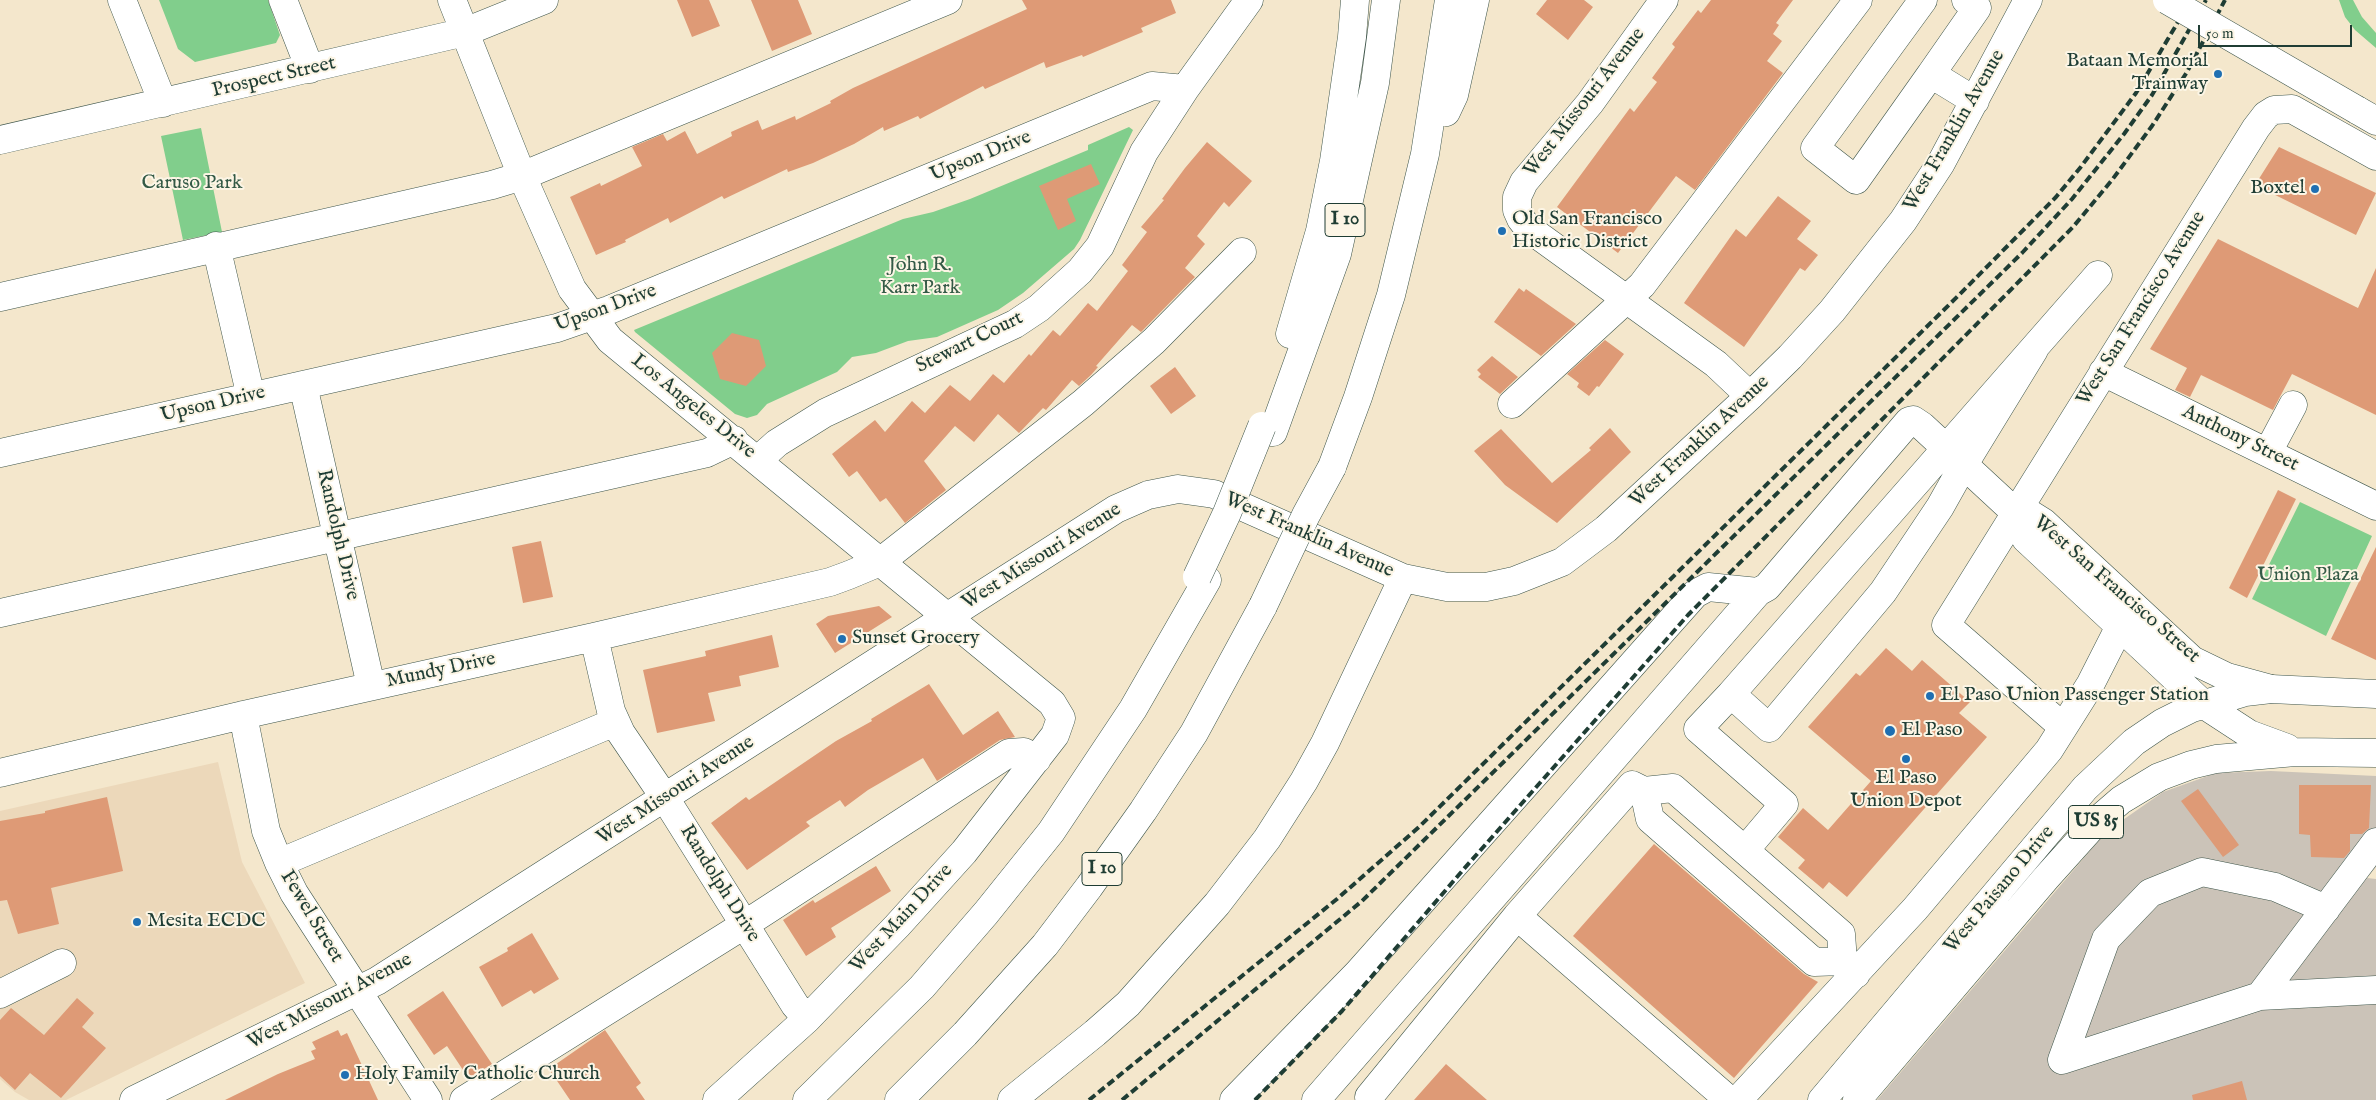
<!DOCTYPE html>
<style>
body{margin:0}
#map{position:relative;width:2376px;height:1100px;overflow:hidden;background:#f4e7cc;font-family:"IM FELL English",serif}
canvas{display:block}
.scale{position:absolute;left:2198px;top:25px;width:154px;height:22px;box-sizing:border-box;border:2px solid #1f3d34;border-top:0;padding-left:6px;font-size:15px;line-height:18px;white-space:nowrap;color:#1f3d34;-webkit-text-stroke:4px #fcf5e5;paint-order:stroke}
</style>
<div id="map">
<canvas width="2376" height="1100"></canvas>
<div class="scale">50 m</div>
</div>
<script>
const context = document.querySelector('canvas').getContext('2d');
context.lineJoin = 'round';
function fill(path, color) {
  context.fillStyle = color;
  context.fill(path, 'evenodd');
}
function poly(rows) {
  const path = new Path2D();
  for (const r of rows) {
    path.moveTo(r[0], r[1]);
    for (let i = 2; i < r.length; i += 2) path.lineTo(r[i], r[i + 1]);
  }
  return path;
}
function strokePath(path, color, width, dash) {
  context.strokeStyle = color;
  context.lineWidth = width;
  context.lineCap = dash ? 'butt' : 'round';
  context.setLineDash(dash || []);
  context.stroke(path);
}
function drawText(font, color, halo, rows, align = 'center') {
  context.font = font + ' "IM FELL English",serif';
  context.lineWidth = 4;
  context.setLineDash([]);
  context.textBaseline = 'middle';
  context.strokeStyle = halo;
  context.fillStyle = color;
  for (const [text, x, y, turn = 0] of rows) {
    context.save();
    context.translate(x, y);
    context.rotate((+turn || 0) * Math.PI / 180);
    context.textAlign = isNaN(turn) ? turn : align;
    if (halo) context.strokeText(text, 0, 0);
    context.fillText(text, 0, 0);
    context.restore();
  }
}
fill(poly([
 [218,762,242,862,305,983,66,1100,29,1100,15,1092,0,1079,0,811]
]), '#ecd8ba');
fill(poly([
 [2271,771,2376,776,2376,867,2367,878,2376,879,2376,1100,1877,1100,2107,831,2163,792,2216,773]
]), '#cbc3b8');
fill(poly([
 [159,0,268,0,280,35,276,43,195,62,178,49],
 [2339,0,2353,0,2362,17,2376,33,2376,48,2355,30,2345,17],
 [1129,127,1133,130,1080,240,1074,249,1023,293,998,310,937,337,908,341,876,353,852,357,837,372,767,404,757,415,747,418,735,414,635,332,634,330,903,219,933,212,970,199,1088,150,1088,145],
 [201,128,222,232,183,240,161,136],
 [2300,502,2372,536,2326,636,2252,599]
]), '#81ce8c');
fill(poly([
 [677,0,709,0,720,26,692,37],
 [751,0,798,0,812,34,772,51],
 [1022,0,1171,0,1176,13,1141,28,1143,32,1083,57,1082,55,1046,68,1044,62,985,89,983,86,920,119,918,116,884,131,883,127,854,144,813,163,788,172,787,169,724,199,722,196,670,223,668,218,625,240,626,242,596,255,570,197,600,183,601,186,642,166,632,147,663,134,667,141,685,131,697,154,732,136,731,132,758,120,762,130,795,116,796,120,831,103,830,101,853,88,1027,9],
 [1547,0,1584,0,1593,7,1568,40,1536,14],
 [1711,0,1793,0,1776,23,1779,25,1773,34,1782,41,1767,61,1783,73,1695,190,1676,176,1618,253,1557,207,1630,108,1634,112,1657,82,1652,78,1675,47,1672,44,1698,10,1701,13],
 [1207,142,1252,181,1229,207,1224,202,1197,236,1205,244,1185,268,1195,277,1143,330,1141,332,1132,325,1096,366,1098,367,1091,375,1079,386,1072,380,1046,410,1043,408,1019,433,998,414,974,442,955,426,924,461,946,490,905,523,886,498,880,502,857,471,849,477,832,454,875,420,885,432,912,401,925,413,950,385,970,401,993,374,1004,383,1029,354,1031,356,1053,330,1060,336,1088,303,1097,311,1128,271,1122,265,1147,232,1141,227,1164,200,1162,199,1185,168],
 [2279,147,2376,193,2356,235,2255,185],
 [1091,164,1100,184,1067,199,1076,221,1058,230,1039,186],
 [1778,196,1811,221,1797,239,1818,255,1805,271,1800,268,1744,347,1684,303,1736,229,1746,237],
 [2218,239,2358,308,2376,268,2376,415,2292,374,2273,410,2201,375,2190,397,2175,390,2187,368,2150,349],
 [1519,288,1524,292,1526,289,1576,324,1541,356,1494,322],
 [732,333,759,340,766,366,746,386,720,379,712,353],
 [1605,340,1624,354,1599,387,1597,386,1589,396,1577,387,1579,383,1567,374],
 [1492,356,1518,377,1500,394,1478,377,1481,374,1477,370],
 [1175,367,1196,396,1171,414,1150,386],
 [1610,428,1631,452,1557,523,1505,485,1474,451,1501,429,1552,483,1591,450,1589,448],
 [2278,490,2296,499,2247,598,2229,588],
 [541,541,553,597,523,603,512,547],
 [2376,547,2376,660,2331,639],
 [879,606,892,617,835,653,816,624,828,616],
 [772,635,779,667,739,676,741,686,708,693,715,721,657,733,643,670,706,656,705,651],
 [1886,648,1912,671,1922,660,1970,702,1959,713,1987,737,1847,897,1829,882,1823,889,1798,868,1805,860,1778,837,1803,808,1828,830,1871,781,1808,727,1856,673,1860,676],
 [929,684,963,735,998,711,1015,737,1000,740,937,781,923,758,868,790,845,807,840,800,806,822,810,826,747,870,711,823,746,797,749,800,836,741,872,721,871,719],
 [2299,785,2371,785,2369,828,2362,834,2350,834,2350,851,2344,858,2311,857,2310,835,2299,834],
 [2198,789,2239,845,2223,857,2181,801],
 [107,797,123,871,51,888,59,924,18,934,7,900,0,901,0,821,45,813,45,811],
 [1654,844,1804,974,1818,982,1734,1078,1573,936],
 [876,866,891,891,831,928,836,937,806,956,783,920,813,900,815,903],
 [532,933,559,979,534,994,531,990,502,1007,479,967,508,951,507,948],
 [443,991,492,1064,469,1079,447,1046,434,1055,407,1015],
 [77,998,94,1013,82,1027,106,1048,61,1098,30,1073,15,1090,0,1076,0,1020,11,1008,44,1035],
 [338,1030,341,1036,347,1033,378,1100,225,1100,278,1074,315,1059,311,1051,316,1049,312,1042],
 [605,1030,641,1083,636,1087,645,1100,570,1100,549,1069],
 [1446,1064,1487,1100,1414,1100],
 [2242,1081,2247,1100,2193,1100,2192,1095]
]), '#de9a76');
const minor = poly([
 [122,0,163,103],
 [283,0,310,69],
 [452,0,522,176,572,289,610,340,1052,703,1061,718,1055,735,964,852,897,926,807,1019,717,1100],
 [1664,0,1590,103,1524,182,1517,197,1517,210,1521,219,1528,228,1716,364,1750,396],
 [1923,0,1815,148,1856,180,1931,74,1975,101],
 [1931,74,1977,8,1966,0],
 [2357,110,2376,121],
 [0,140,465,32,544,0],
 [216,246,251,397],
 [0,297,492,185,522,176,948,0],
 [2034,350,1963,466,1940,507,1883,592,1769,728,1731,694,2098,275],
 [2103,372,2376,506],
 [303,385,371,686],
 [1512,404,1642,285,1858,0],
 [2268,452,2293,405],
 [0,453,557,328,609,310,1152,86,1185,89],
 [758,460,777,443,825,413,1015,324,1039,308,1080,271,1100,246,1144,152,1185,89,1249,0],
 [2017,514,2027,512,2043,522,2192,660,2227,677,2271,689],
 [2017,514,2018,525,2026,539,2203,704],
 [0,613,707,453,734,440],
 [594,637,611,711,621,733,665,798,795,1005,807,1019],
 [1731,694,1698,729,1784,804,1746,849],
 [243,715,266,831,279,863,294,893,428,1100],
 [2063,727,1946,625,2256,128,2266,115,2274,110,2292,109,2376,156],
 [0,773,243,715,594,637,830,582,849,575,880,562,1083,403,1154,341,1242,252],
 [1644,791,1650,819,1814,962,1843,961],
 [279,863,615,722],
 [2326,909,2275,887,2202,872,2150,893,2106,939,2062,1060,2260,996,2376,842],
 [1517,916,1729,1100],
 [0,994,62,963],
 [2260,996,2376,990],
 [1369,1097,1517,916,1632,785,1644,791,1673,788,1841,934,1843,961,1856,974],
 [134,1100,377,981,1116,509,1148,495,1178,489,1214,494,1403,578,1447,587,1486,587,1514,581,1562,562,1606,529,1750,396,1790,357,1832,311,1903,221,1941,163,2028,0],
 [464,1100,744,925,1009,753,1024,752,1037,759],
 [1012,1100,1095,1033,1128,1004,1217,904,1267,839,1304,781,1325,743,1403,578],
 [1234,1100,1358,973,1695,594,1708,587,1758,592],
 [1316,1100,1758,592,1767,587,1909,421,1913,420,1922,426,2017,514],
 [1738,1100,1915,909,2049,750,2090,685,2120,626]
]);
const major = poly([
 [2203,704,2249,734,2287,748],
 [1822,1100,2085,788,2134,742,2162,723,2192,708,2245,692,2271,689,2376,694],
 [1857,1100,2046,878,2099,819,2121,800,2159,777,2191,765,2216,759,2295,752,2376,753]
]);
const highway = poly([
 [1446,112,1454,95,1475,0],
 [1290,334,1320,231,1334,161,1352,37,1355,0],
 [1273,432,1337,254,1375,83,1386,0],
 [1332,467,1358,397,1391,295,1425,154,1449,0],
 [807,1100,922,987,986,913,1051,832,1133,709,1207,580],
 [899,1100,965,1034,1045,945,1089,887,1143,811,1194,733,1263,606]
]);
strokePath(minor, '#3f564b', 29);
strokePath(major, '#3f564b', 29);
strokePath(highway, '#3f564b', 29);
strokePath(minor, '#fff', 28);
strokePath(major, '#fff', 28);
strokePath(highway, '#fff', 28);
strokePath(poly([
 [1089,1100,1337,899,1419,827,1960,294,2056,197,2080,168,2136,93,2191,0],
 [1122,1100,1362,901,2022,253,2072,199,2124,134,2152,95,2206,0],
 [1255,1100,1342,1011,1463,870,1688,615,2073,227,2112,180,2152,126,2187,72,2225,0]
]), '#1f3d34', 4, [8, 4]);
const minorBridge = poly([
 [2167,0,2357,110]
]);
const highwayBridge = poly([
 [1197,577,1227,513,1262,426],
 [1263,606,1306,515,1332,467]
]);
strokePath(minorBridge, '#3f564b', 29, []);
strokePath(highwayBridge, '#3f564b', 29, []);
strokePath(minorBridge, '#fff', 28);
strokePath(highwayBridge, '#fff', 28);
for (const [x, y, r, color] of [
 [2218,74,5,"#1f6fb2"],
 [2315,189,5,"#1f6fb2"],
 [1502,231,5,"#1f6fb2"],
 [842,639,5,"#1f6fb2"],
 [1930,696,5,"#1f6fb2"],
 [1890,731,6,"#1f6fb2"],
 [1906,759,5,"#1f6fb2"],
 [137,922,5,"#1f6fb2"],
 [345,1075,5,"#1f6fb2"]
]) {
  const dot = new Path2D();
  dot.arc(x, y, r, 0, 2 * Math.PI);
  context.fillStyle = color;
  context.fill(dot);
  strokePath(dot, '#fcf5e5', 2);
}
for (const [x, y, w] of [
 [1345,220,40],
 [2096,822,55],
 [1102,869,40]
]) {
  const box = new Path2D();
  box.roundRect(x - w / 2, y - 16.5, w, 33, 4);
  context.fillStyle = '#fcf5e5';
  context.fill(box);
  strokePath(box, '#1f3d34', 1);
}
drawText('bold 19px', '#1f3d34', null, [
 ["I 10",1345,220],
 ["US 85",2096,822],
 ["I 10",1102,869]
]);
drawText('20px', '#1f3d34', '#fcf5e5', [
 ["Bataan Memorial",2208,62,"right"],
 ["Trainway",2208,85,"right"],
 ["Boxtel",2305,189,"right"],
 ["Old San Francisco",1512,220],
 ["Historic District",1512,243],
 ["Sunset Grocery",852,639],
 ["El Paso Union Passenger Station",1940,696],
 ["El Paso",1901,731],
 ["El Paso",1906,779,"center"],
 ["Union Depot",1906,802,"center"],
 ["Mesita ECDC",147,922],
 ["Holy Family Catholic Church",355,1075]
], 'left');
drawText('20px', '#1f3d34', '#fcf5e5', [
 ["Prospect Street",274,78,-13],
 ["West Missouri Avenue",1585,103,-52],
 ["West Franklin Avenue",1955,131,-60],
 ["Upson Drive",981,157,-22],
 ["Upson Drive",606,309,-20],
 ["West San Francisco Avenue",2142,309,-58],
 ["Stewart Court",970,343,-26],
 ["Upson Drive",213,405,-13],
 ["Los Angeles Drive",693,407,39],
 ["Anthony Street",2240,439,26],
 ["West Franklin Avenue",1700,442,-43],
 ["Randolph Drive",337,535,77],
 ["West Franklin Avenue",1309,536,24],
 ["West Missouri Avenue",1042,557,-32],
 ["West San Francisco Street",2116,590,41],
 ["Mundy Drive",441,671,-12],
 ["West Missouri Avenue",676,791,-33],
 ["Randolph Drive",719,884,58],
 ["West Paisano Drive",2000,890,-50],
 ["Fewel Street",311,917,59],
 ["West Main Drive",902,919,-47],
 ["West Missouri Avenue",330,1002,-28]
]);
drawText('20px', '#335a46', '#fcf5e5', [
 ["Caruso Park",192,184],
 ["John R.",920,266],
 ["Karr Park",920,289],
 ["Union Plaza",2308,576]
]);
</script>
